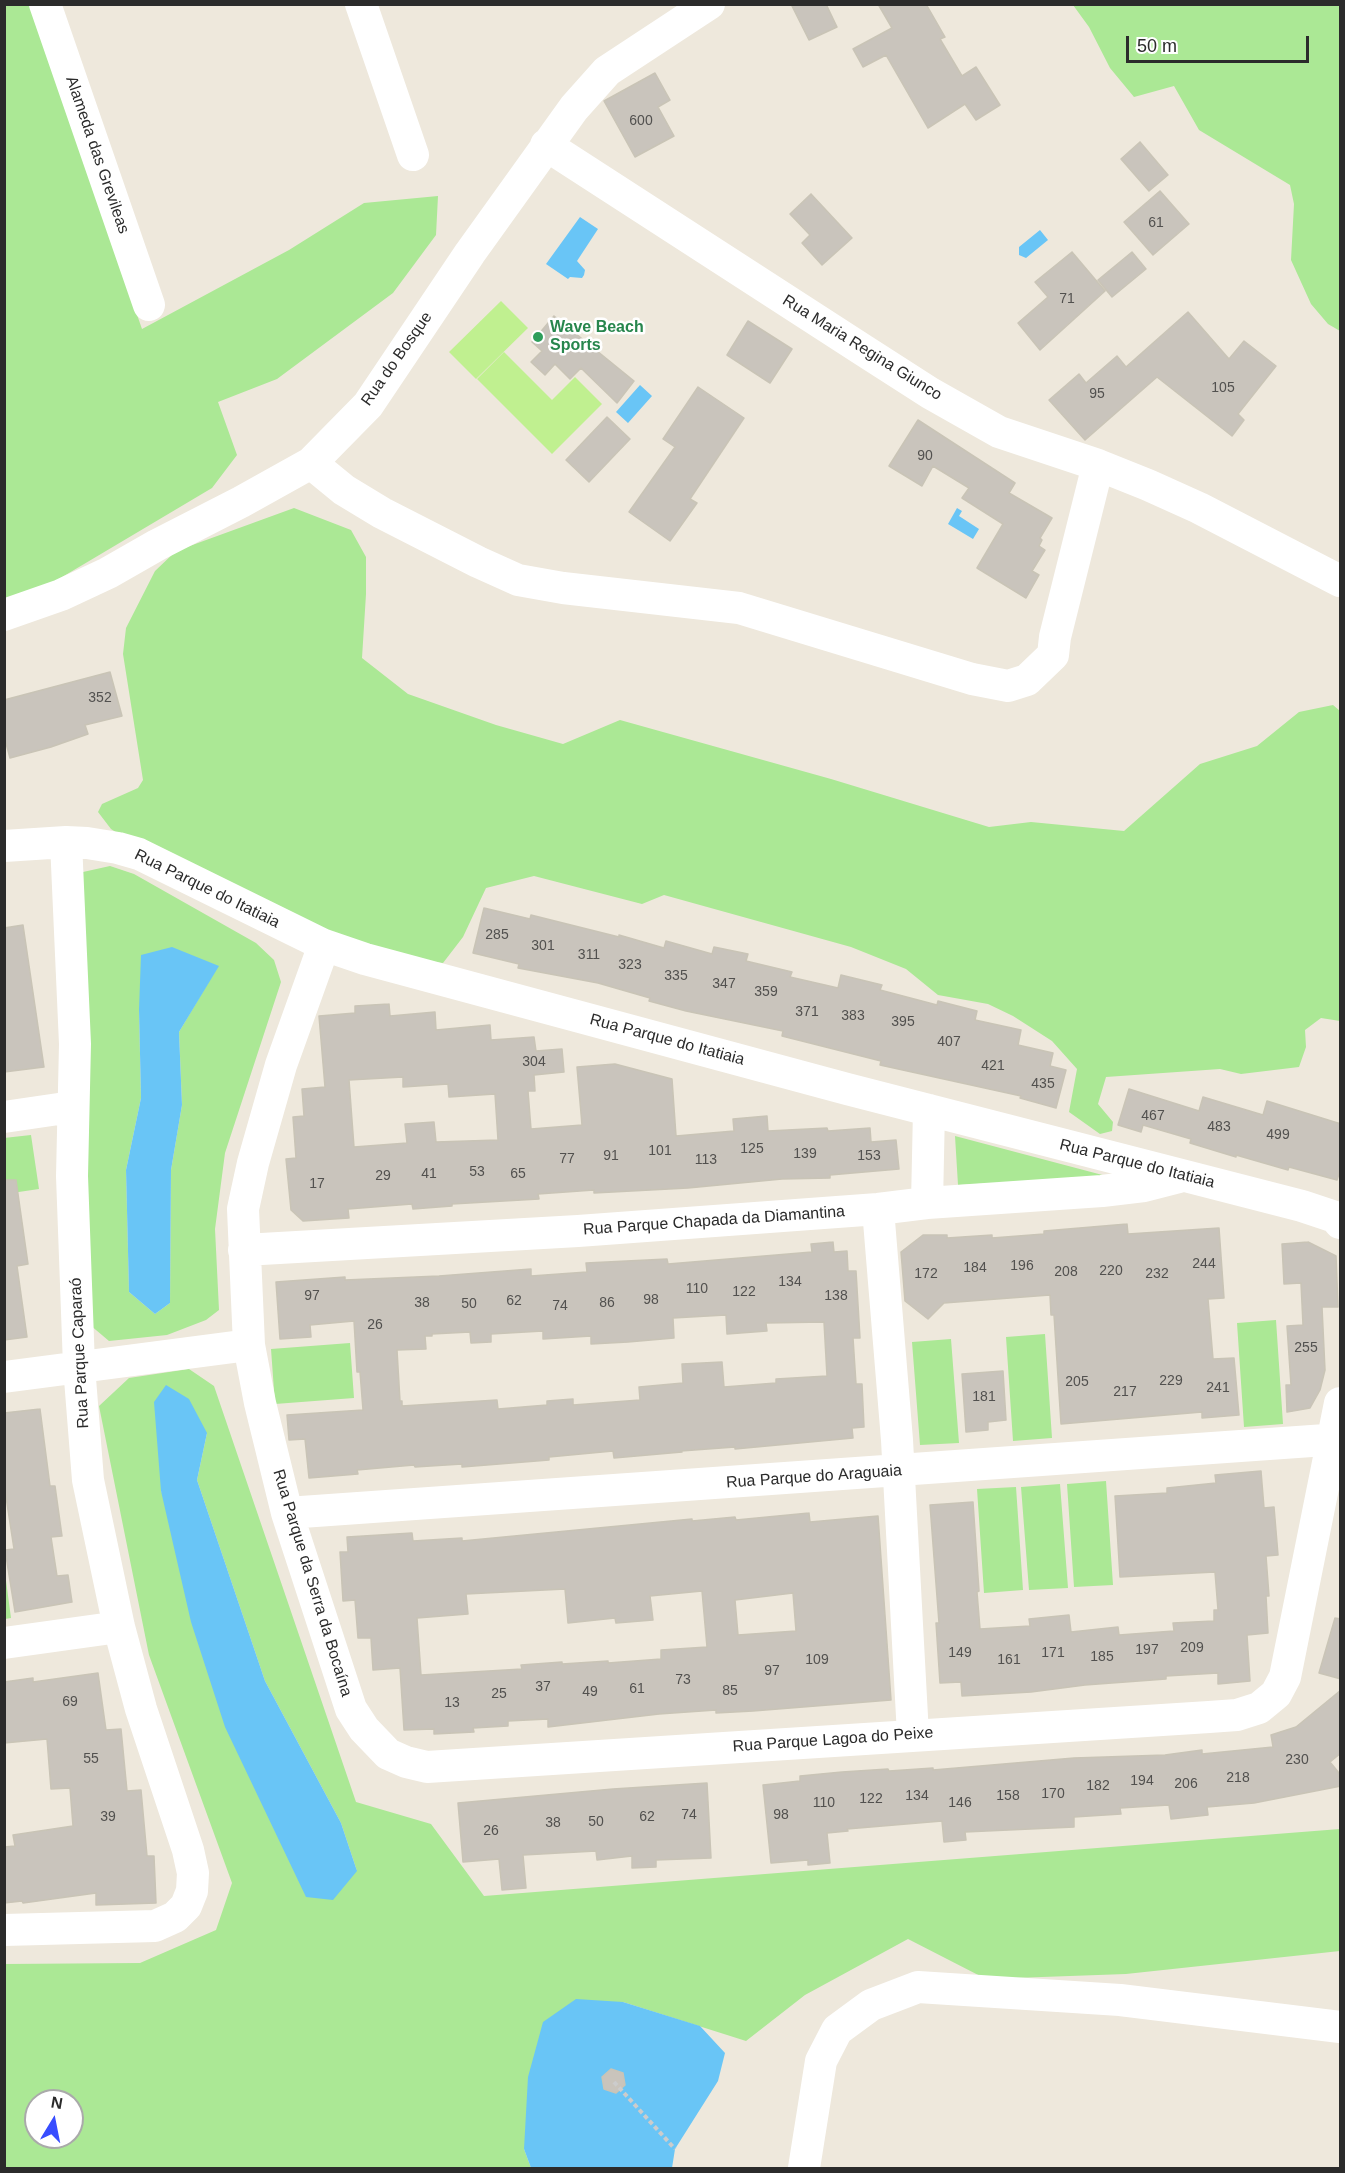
<!DOCTYPE html>
<meta charset="utf-8">
<style>
body{margin:0}
#map{position:relative;width:1345px;height:2173px;overflow:hidden;background:#eee8dc;font-family:Arial,sans-serif}
canvas{display:block}
.frame{position:absolute;inset:0;border:6px solid #2b2b2b;pointer-events:none}
.north{position:absolute;left:24px;top:2089px;width:60px;height:60px;box-sizing:border-box;background:#fff;border:2px solid #aaa;border-radius:50%;rotate:10deg;font-size:16px;font-weight:700;line-height:24px;text-align:center;color:#2b2b2b}
.north::after{content:'';display:block;margin:auto;width:21px;height:27px;background:#384dff;clip-path:polygon(50% 0,100% 100%,50% 72%,0 100%)}
.scale{position:absolute;left:1126px;top:36px;width:183px;height:27px;box-sizing:border-box;border:3px solid #2b2b2b;border-top:0;padding-left:8px;font-size:18px;line-height:21px;white-space:nowrap;color:#2b2b2b;-webkit-text-stroke:4px #fff;paint-order:stroke}
</style>
<div id="map">
<canvas width="1345" height="2173"></canvas>
<div class="frame"></div>
<div class="north">N</div>
<div class="scale">50 m</div>
</div>
<script>
const context = document.querySelector('canvas').getContext('2d');
context.lineJoin = 'round';
function fill(path, color) {
  context.fillStyle = color;
  context.fill(path, 'evenodd');
}
function poly(rows) {
  const path = new Path2D();
  for (const r of rows) {
    path.moveTo(r[0], r[1]);
    for (let i = 2; i < r.length; i += 2) path.lineTo(r[i], r[i + 1]);
  }
  return path;
}
function strokePath(path, color, width, dash) {
  context.strokeStyle = color;
  context.lineWidth = width;
  context.lineCap = dash ? 'butt' : 'round';
  context.setLineDash(dash || []);
  context.stroke(path);
}
function drawText(font, color, halo, rows, align = 'center') {
  context.font = font + ' Arial,sans-serif';
  context.lineWidth = 5;
  context.setLineDash([]);
  context.textBaseline = 'middle';
  context.strokeStyle = halo;
  context.fillStyle = color;
  for (const [text, x, y, turn = 0] of rows) {
    context.save();
    context.translate(x, y);
    context.rotate((+turn || 0) * Math.PI / 180);
    context.textAlign = isNaN(turn) ? turn : align;
    if (halo) context.strokeText(text, 0, 0);
    context.fillText(text, 0, 0);
    context.restore();
  }
}
fill(poly([
 [29,4,142,329,289,250,364,203,438,196,436,235,393,293,277,379,218,402,237,455,212,488,42,589,5,600,4,5],
 [1073,5,1340,5,1340,331,1328,324,1311,304,1291,260,1294,204,1290,185,1199,130,1174,86,1134,97,1110,68,1089,27],
 [294,508,351,530,366,557,366,594,362,658,408,694,496,725,563,744,620,720,831,779,989,827,1031,822,1124,831,1200,764,1257,746,1299,712,1333,705,1340,711,1340,1021,1321,1018,1305,1030,1306,1047,1299,1067,1241,1074,1220,1069,1106,1077,1098,1104,1113,1122,1112,1131,1100,1134,1069,1112,1077,1069,1052,1041,1013,1016,988,1004,938,995,906,969,851,947,664,895,642,904,534,876,486,888,463,937,443,963,410,960,385,953,164,863,111,829,98,812,102,804,138,788,143,780,123,654,126,628,155,571,176,551],
 [110,866,134,874,256,943,274,960,281,982,225,1153,215,1229,219,1310,206,1320,167,1335,109,1341,83,1319,83,872],
 [218,966,179,1032,182,1105,171,1170,170,1303,155,1314,129,1292,126,1170,141,1098,139,1010],
 [31,1135,39,1189,5,1194,4,1138],
 [955,1136,1110,1177,958,1185],
 [1276,1320,1283,1424,1244,1427,1237,1323],
 [1045,1334,1052,1438,1013,1441,1006,1337],
 [951,1339,959,1443,920,1445,912,1342],
 [350,1343,354,1398,275,1404,271,1349],
 [189,1369,214,1386,356,1802,431,1824,484,1896,1340,1829,1340,1951,1126,1974,986,1979,908,1939,805,1995,746,2041,623,2002,524,2149,531,2168,5,2168,4,1964,140,1963,216,1930,232,1883,149,1655,99,1406,129,1378],
 [207,1433,197,1480,265,1681,341,1823,357,1871,161,1491],
 [36,2101,72,2101,72,2137,36,2137],
 [1106,1481,1113,1585,1074,1587,1067,1484],
 [1060,1484,1068,1588,1029,1590,1021,1487],
 [1016,1487,1023,1590,984,1593,977,1489],
 [5,1573,11,1618,5,1619,4,1619]
]), '#abe895');
fill(poly([
 [501,301,528,328,476,379,449,352],
 [504,352,552,400,575,377,602,404,552,454,477,379]
]), '#c0f090');
fill(poly([
 [580,217,598,229,577,261,585,270,584,275,582,278,570,277,568,279,546,264],
 [1040,230,1048,240,1026,258,1019,255,1019,247],
 [640,385,652,396,628,423,616,412],
 [957,508,962,511,959,516,979,529,973,539,948,524],
 [172,947,219,966,179,1032,182,1105,171,1170,170,1303,155,1314,129,1292,126,1170,141,1098,139,1010,141,955],
 [166,1385,189,1399,207,1433,197,1480,265,1681,341,1823,357,1871,333,1900,306,1897,225,1727,191,1622,161,1491,154,1402],
 [576,1999,623,2002,700,2026,725,2053,718,2081,675,2149,672,2168,531,2168,524,2149,528,2077,543,2022]
]), '#69c5f6');
const building = poly([
 [791,4,826,4,837,27,809,40,791,4],
 [878,4,926,4,945,37,940,39,962,76,976,67,1000,105,976,120,965,104,928,128,886,55,863,67,853,49,892,28,878,4],
 [655,73,670,100,658,107,674,136,635,157,604,101,655,73],
 [1140,142,1168,175,1149,191,1121,159,1140,142],
 [1160,191,1189,224,1153,255,1124,222,1160,191],
 [811,194,852,238,822,265,802,243,810,235,790,214,811,194],
 [1072,252,1105,291,1040,350,1018,323,1048,297,1035,282,1072,252],
 [1132,252,1146,269,1112,297,1098,280,1132,252],
 [1188,312,1229,359,1244,341,1276,366,1238,414,1244,420,1232,436,1157,377,1085,440,1049,400,1079,374,1086,383,1117,356,1126,367,1188,312],
 [554,316,634,381,617,403,581,368,570,379,555,364,545,375,531,362,542,351,532,342,554,316],
 [748,321,792,349,770,383,727,355,748,321],
 [698,387,744,418,690,499,697,503,670,541,629,512,675,447,663,439,698,387],
 [607,417,630,439,589,482,566,460,607,417],
 [918,420,1015,483,1009,493,1052,518,1040,538,1042,540,1039,546,1045,550,1032,571,1039,575,1026,598,977,568,1003,524,962,498,969,488,933,466,922,486,889,466,918,420],
 [110,672,122,716,85,725,88,734,51,747,10,758,4,736,4,700,110,672],
 [484,908,530,919,531,915,619,937,619,935,664,948,666,941,712,954,714,947,748,954,746,961,792,972,790,977,838,988,841,975,882,985,880,990,937,1005,938,1001,977,1011,975,1020,1021,1030,1018,1045,1053,1053,1050,1066,1066,1070,1056,1108,1020,1098,1021,1096,880,1065,881,1061,782,1036,783,1031,686,1011,649,1001,650,998,598,983,518,968,519,964,473,953,484,908],
 [23,925,44,1067,4,1072,4,928,23,925],
 [389,1004,390,1016,435,1012,436,1030,490,1025,491,1040,534,1037,536,1051,562,1049,564,1072,534,1075,535,1091,528,1091,531,1129,582,1125,577,1067,615,1064,672,1079,676,1136,734,1131,733,1119,767,1116,768,1131,827,1128,828,1131,870,1128,871,1142,896,1140,899,1169,830,1175,830,1178,782,1179,688,1188,594,1193,594,1190,538,1194,539,1199,452,1204,452,1206,413,1209,412,1204,348,1209,349,1218,303,1221,291,1210,286,1159,296,1158,293,1117,304,1116,302,1089,325,1087,319,1016,355,1013,355,1006,389,1004],
 [403,1077,403,1087,448,1084,449,1097,495,1094,498,1140,436,1142,434,1122,405,1124,407,1143,354,1147,349,1080,403,1077],
 [1129,1089,1199,1111,1203,1097,1263,1115,1267,1101,1341,1124,1341,1168,1337,1180,1289,1167,1288,1170,1236,1155,1236,1157,1190,1143,1191,1139,1143,1125,1141,1132,1118,1125,1129,1089],
 [4,1180,16,1180,28,1264,17,1266,27,1337,4,1340,4,1180],
 [1127,1224,1128,1234,1219,1228,1224,1298,1208,1299,1213,1359,1234,1358,1239,1415,1202,1418,1202,1412,1061,1424,1054,1315,1051,1315,1050,1295,944,1303,928,1319,905,1301,901,1252,923,1235,947,1235,947,1238,992,1235,992,1238,1044,1234,1044,1231,1127,1224],
 [833,1242,834,1252,847,1251,848,1271,856,1271,860,1338,853,1338,856,1384,862,1384,864,1427,852,1428,853,1438,735,1449,735,1447,681,1451,682,1452,614,1458,613,1451,549,1457,549,1460,462,1467,462,1464,415,1467,414,1465,357,1470,358,1474,309,1478,305,1439,289,1440,287,1415,363,1410,360,1372,357,1372,354,1321,310,1325,311,1337,280,1339,276,1282,345,1277,345,1280,439,1276,531,1269,531,1276,587,1272,586,1263,667,1259,668,1264,812,1252,811,1244,833,1242],
 [726,1315,727,1334,767,1331,766,1323,824,1322,827,1376,776,1379,776,1383,724,1387,722,1362,682,1364,683,1383,639,1387,640,1400,573,1405,573,1399,547,1401,547,1405,498,1409,497,1400,402,1406,402,1401,400,1401,397,1350,426,1349,425,1336,432,1336,432,1334,470,1332,471,1343,491,1342,491,1334,543,1331,543,1339,591,1336,591,1344,628,1342,674,1338,673,1318,726,1315],
 [1308,1242,1336,1256,1338,1307,1322,1307,1325,1370,1320,1390,1310,1408,1287,1412,1286,1385,1291,1385,1287,1326,1303,1325,1301,1283,1284,1284,1282,1244,1308,1242],
 [1003,1371,1006,1420,988,1422,988,1430,966,1432,962,1374,1003,1371],
 [40,1409,50,1486,55,1486,62,1536,51,1537,57,1576,68,1575,72,1602,15,1612,5,1550,14,1549,4,1484,4,1413,40,1409],
 [1261,1471,1264,1508,1274,1507,1278,1555,1266,1556,1269,1596,1266,1596,1268,1633,1247,1635,1250,1681,1218,1684,1218,1673,1166,1676,1166,1679,1085,1685,1031,1692,962,1696,961,1682,940,1683,936,1623,939,1623,930,1505,973,1502,979,1591,977,1592,980,1629,1030,1626,1029,1619,1069,1615,1071,1632,1118,1627,1119,1635,1174,1631,1173,1623,1214,1621,1214,1610,1218,1610,1215,1572,1120,1577,1115,1496,1167,1493,1167,1488,1216,1483,1215,1475,1261,1471],
 [809,1513,810,1522,878,1516,891,1700,753,1711,716,1713,716,1710,659,1714,548,1727,548,1719,508,1721,508,1726,473,1728,474,1732,434,1734,434,1729,404,1730,400,1668,373,1670,371,1638,358,1638,355,1600,343,1601,340,1552,348,1552,347,1537,412,1533,413,1541,462,1538,462,1541,692,1519,692,1521,735,1517,736,1520,809,1513],
 [565,1589,568,1623,615,1618,616,1623,653,1620,650,1596,702,1591,707,1647,661,1650,661,1659,608,1663,608,1661,562,1664,562,1662,521,1665,522,1669,421,1675,417,1618,468,1614,466,1594,565,1589],
 [793,1593,796,1631,738,1635,735,1600,793,1593],
 [1335,1618,1341,1619,1341,1679,1319,1673,1335,1618],
 [98,1673,106,1730,121,1729,127,1791,141,1790,147,1856,154,1856,156,1903,96,1905,96,1893,23,1903,22,1901,4,1903,4,1847,15,1846,13,1835,73,1826,70,1788,51,1789,47,1739,4,1743,4,1682,33,1678,33,1682,98,1673],
 [1341,1690,1341,1753,1330,1762,1339,1773,1341,1786,1254,1803,1207,1807,1208,1815,1171,1819,1169,1805,1120,1808,1121,1814,1074,1817,1074,1827,965,1832,966,1840,944,1842,942,1821,847,1829,848,1831,827,1833,830,1863,808,1865,808,1860,771,1863,763,1785,800,1781,800,1776,842,1772,888,1769,889,1771,933,1768,933,1770,1074,1758,1165,1755,1202,1750,1202,1754,1273,1747,1271,1735,1296,1727,1341,1690],
 [707,1783,711,1858,656,1860,656,1867,632,1868,632,1856,597,1860,596,1851,523,1855,526,1888,502,1890,499,1859,463,1862,458,1803,613,1789,707,1783],
 [611,2069,623,2073,625,2085,616,2093,604,2089,602,2077,611,2069]
]);
fill(building, '#c9c4bc');
strokePath(building, '#c9c4b6', 1.5);
strokePath(poly([
 [614,2082,675,2149]
]), '#ccc', 4, [4.5, 3]);
strokePath(poly([
 [45,4,149,305],
 [361,4,413,155],
 [546,145,863,350,930,393,999,432,1098,465,1148,485,1199,508,1340,581],
 [311,463,344,490,382,513,478,562,518,580,563,588,739,608,972,679,1008,686,1027,680,1053,655,1055,637,1098,465],
 [4,615,61,595,108,573,157,545,241,502,311,463,368,405,470,253,574,108,607,71,709,4],
 [4,846,66,842,87,843,118,848,139,854,324,945,365,959,847,1089,1302,1206,1335,1217,1340,1223],
 [324,945,281,1065,253,1163,243,1209,249,1345,260,1403,287,1513,351,1709,364,1729,388,1754,406,1762,427,1767,1209,1717,1237,1715,1259,1708,1276,1694,1285,1677,1340,1403],
 [4,1117,72,1107],
 [927,1203,929,1110],
 [878,1209,897,1440,913,1735],
 [244,1250,578,1231,878,1209,927,1203,1102,1191,1144,1186,1179,1177],
 [4,1377,249,1345],
 [287,1513,1340,1439],
 [4,1643,119,1627],
 [4,1930,155,1926,175,1917,186,1906,192,1891,193,1873,188,1850,141,1709,119,1627,88,1480,79,1366,72,1176,75,1044,66,842],
 [804,2168,821,2061,837,2030,871,2005,918,1987,1120,2000,1340,2027]
]), '#fff', 32);
for (const [x, y, r, color] of [
 [538,337,6,"#2e9e5b"]
]) {
  const dot = new Path2D();
  dot.arc(x, y, r, 0, 2 * Math.PI);
  context.fillStyle = color;
  context.fill(dot);
  strokePath(dot, '#fff', 2);
}
drawText('14px', '#52514f', null, [
 ["600",641,121],
 ["61",1156,223],
 ["71",1067,299],
 ["105",1223,388],
 ["95",1097,394],
 ["90",925,456],
 ["352",100,698],
 ["285",497,935],
 ["301",543,946],
 ["311",589,955],
 ["323",630,965],
 ["335",676,976],
 ["347",724,984],
 ["359",766,992],
 ["371",807,1012],
 ["383",853,1016],
 ["395",903,1022],
 ["407",949,1042],
 ["304",534,1062],
 ["421",993,1066],
 ["435",1043,1084],
 ["467",1153,1116],
 ["483",1219,1127],
 ["499",1278,1135],
 ["125",752,1149],
 ["101",660,1151],
 ["139",805,1154],
 ["91",611,1156],
 ["153",869,1156],
 ["77",567,1159],
 ["113",706,1160],
 ["53",477,1172],
 ["41",429,1174],
 ["65",518,1174],
 ["29",383,1176],
 ["17",317,1184],
 ["244",1204,1264],
 ["196",1022,1266],
 ["184",975,1268],
 ["220",1111,1271],
 ["208",1066,1272],
 ["172",926,1274],
 ["232",1157,1274],
 ["134",790,1282],
 ["110",697,1289],
 ["122",744,1292],
 ["97",312,1296],
 ["138",836,1296],
 ["98",651,1300],
 ["62",514,1301],
 ["38",422,1303],
 ["86",607,1303],
 ["50",469,1304],
 ["74",560,1306],
 ["26",375,1325],
 ["255",1306,1348],
 ["229",1171,1381],
 ["205",1077,1382],
 ["241",1218,1388],
 ["217",1125,1392],
 ["181",984,1397],
 ["209",1192,1648],
 ["197",1147,1650],
 ["149",960,1653],
 ["171",1053,1653],
 ["185",1102,1657],
 ["109",817,1660],
 ["161",1009,1660],
 ["97",772,1671],
 ["73",683,1680],
 ["37",543,1687],
 ["61",637,1689],
 ["85",730,1691],
 ["49",590,1692],
 ["25",499,1694],
 ["69",70,1702],
 ["13",452,1703],
 ["55",91,1759],
 ["230",1297,1760],
 ["218",1238,1778],
 ["194",1142,1781],
 ["206",1186,1784],
 ["182",1098,1786],
 ["170",1053,1794],
 ["134",917,1796],
 ["158",1008,1796],
 ["122",871,1799],
 ["110",824,1803],
 ["146",960,1803],
 ["74",689,1815],
 ["98",781,1815],
 ["39",108,1817],
 ["62",647,1817],
 ["50",596,1822],
 ["38",553,1823],
 ["26",491,1831]
]);
drawText('16px', '#2b2b2b', '#fff', [
 ["Alameda das Grevileas",97,155,71],
 ["Rua Maria Regina Giunco",862,348,32],
 ["Rua do Bosque",397,359,-55],
 ["Rua Parque do Itatiaia",207,889,26],
 ["Rua Parque do Itatiaia",667,1040,15],
 ["Rua Parque do Itatiaia",1137,1164,14],
 ["Rua Parque Chapada da Diamantina",714,1221,-4],
 ["Rua Parque Caparaó",80,1353,-93],
 ["Rua Parque do Araguaia",814,1477,-4],
 ["Rua Parque da Serra da Bocaína",312,1583,73],
 ["Rua Parque Lagoa do Peixe",833,1740,-4]
]);
drawText('bold 16px', '#27864d', '#fff', [
 ["Wave Beach",550,328],
 ["Sports",550,346]
], 'left');
</script>
